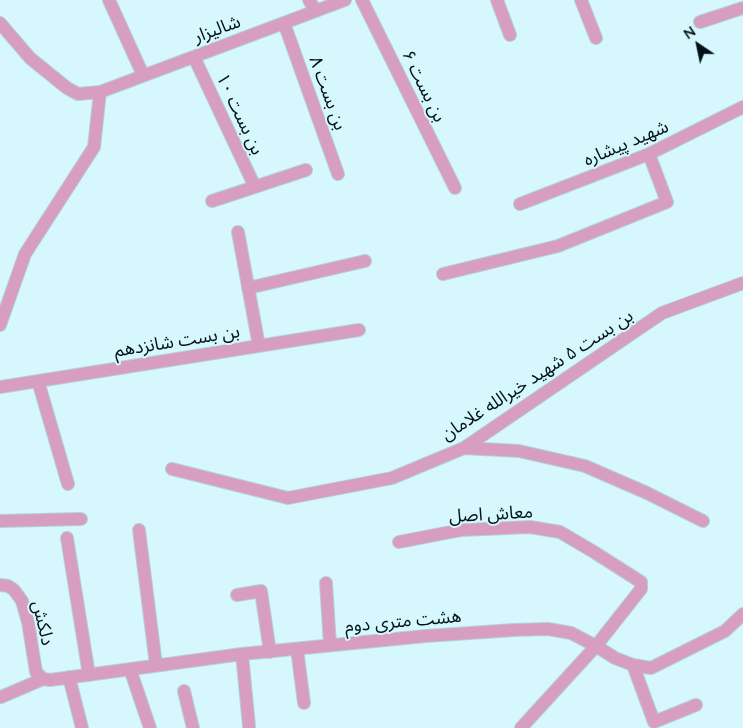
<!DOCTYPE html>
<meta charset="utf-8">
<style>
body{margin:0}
#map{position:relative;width:743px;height:728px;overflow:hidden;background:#d5f7fd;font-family:Lato,sans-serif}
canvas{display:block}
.north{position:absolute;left:673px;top:20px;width:50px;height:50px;-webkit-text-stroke:4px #d5f7fd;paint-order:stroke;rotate:326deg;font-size:14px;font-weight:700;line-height:20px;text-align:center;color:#031214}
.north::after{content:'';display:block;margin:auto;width:18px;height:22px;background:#031214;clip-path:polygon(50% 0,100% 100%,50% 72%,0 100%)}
</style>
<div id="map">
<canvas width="743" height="728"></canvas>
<div class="north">N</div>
</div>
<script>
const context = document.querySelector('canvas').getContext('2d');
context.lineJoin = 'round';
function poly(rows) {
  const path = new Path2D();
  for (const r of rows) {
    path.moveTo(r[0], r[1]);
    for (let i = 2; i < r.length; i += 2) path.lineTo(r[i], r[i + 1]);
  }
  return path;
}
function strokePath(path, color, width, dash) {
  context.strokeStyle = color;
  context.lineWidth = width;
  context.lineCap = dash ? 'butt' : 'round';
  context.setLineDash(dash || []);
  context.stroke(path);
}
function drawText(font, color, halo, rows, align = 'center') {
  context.font = font + ' Lato,"Noto Sans Arabic",sans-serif';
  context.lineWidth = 4;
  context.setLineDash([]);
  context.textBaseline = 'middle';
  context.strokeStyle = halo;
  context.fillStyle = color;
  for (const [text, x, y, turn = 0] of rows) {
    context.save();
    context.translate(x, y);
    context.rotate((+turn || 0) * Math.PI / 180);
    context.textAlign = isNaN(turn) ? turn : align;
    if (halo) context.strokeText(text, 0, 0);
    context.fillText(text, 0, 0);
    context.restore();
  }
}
const street = poly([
 [109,0,143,75],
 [309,0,316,11],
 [362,0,455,188],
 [497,0,510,35],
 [581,0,596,38],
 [700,22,743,8],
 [0,23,30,58,67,88,78,94,100,92,345,0],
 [284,23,338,174],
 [194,57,255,187],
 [212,201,306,170],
 [520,204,649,154,743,107],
 [238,232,259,346],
 [443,274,558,246,667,202,649,154],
 [248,288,365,261],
 [0,325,25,254,94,147,100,92],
 [38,381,68,484],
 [0,387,359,330],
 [464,448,519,451,585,466,647,493,703,521],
 [172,469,288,498,392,478,464,448,662,313,743,283],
 [0,521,81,519],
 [139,530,156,665],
 [67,538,89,675],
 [399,542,461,530,530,527,560,532,594,552,641,582,641,589,596,646,521,728],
 [326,583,330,645],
 [0,585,8,586,14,590,22,601,28,622,36,672,43,679],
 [237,595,261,591,270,652],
 [297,649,304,703],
 [242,654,249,726],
 [633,665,654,722,696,705],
 [130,669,150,728],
 [69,677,82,728],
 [184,691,193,728],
 [1,697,43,679,50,680,242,654,426,636,514,630,548,629,571,633,596,646,615,658,633,665,651,668,725,631,743,614]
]);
strokePath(street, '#b3d2d8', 14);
strokePath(street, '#d79ec1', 12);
drawText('18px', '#031214', '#d5f7fd', [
 ["شالیزار",217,29,-20],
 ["بن بست ۶",424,86,64],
 ["بن بست ۸",328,93,70],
 ["بن بست ۱۰",240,114,65],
 ["شهید پیشاره",626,143,-23],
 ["بن بست شانزدهم",177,341,-9],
 ["بن بست ۵ شهید خیرالله غلامان",537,375,-33],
 ["معاش اصل",491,514,-3],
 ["هشت متری دوم",403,621,-5],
 ["دلکش",43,623,77]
]);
</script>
